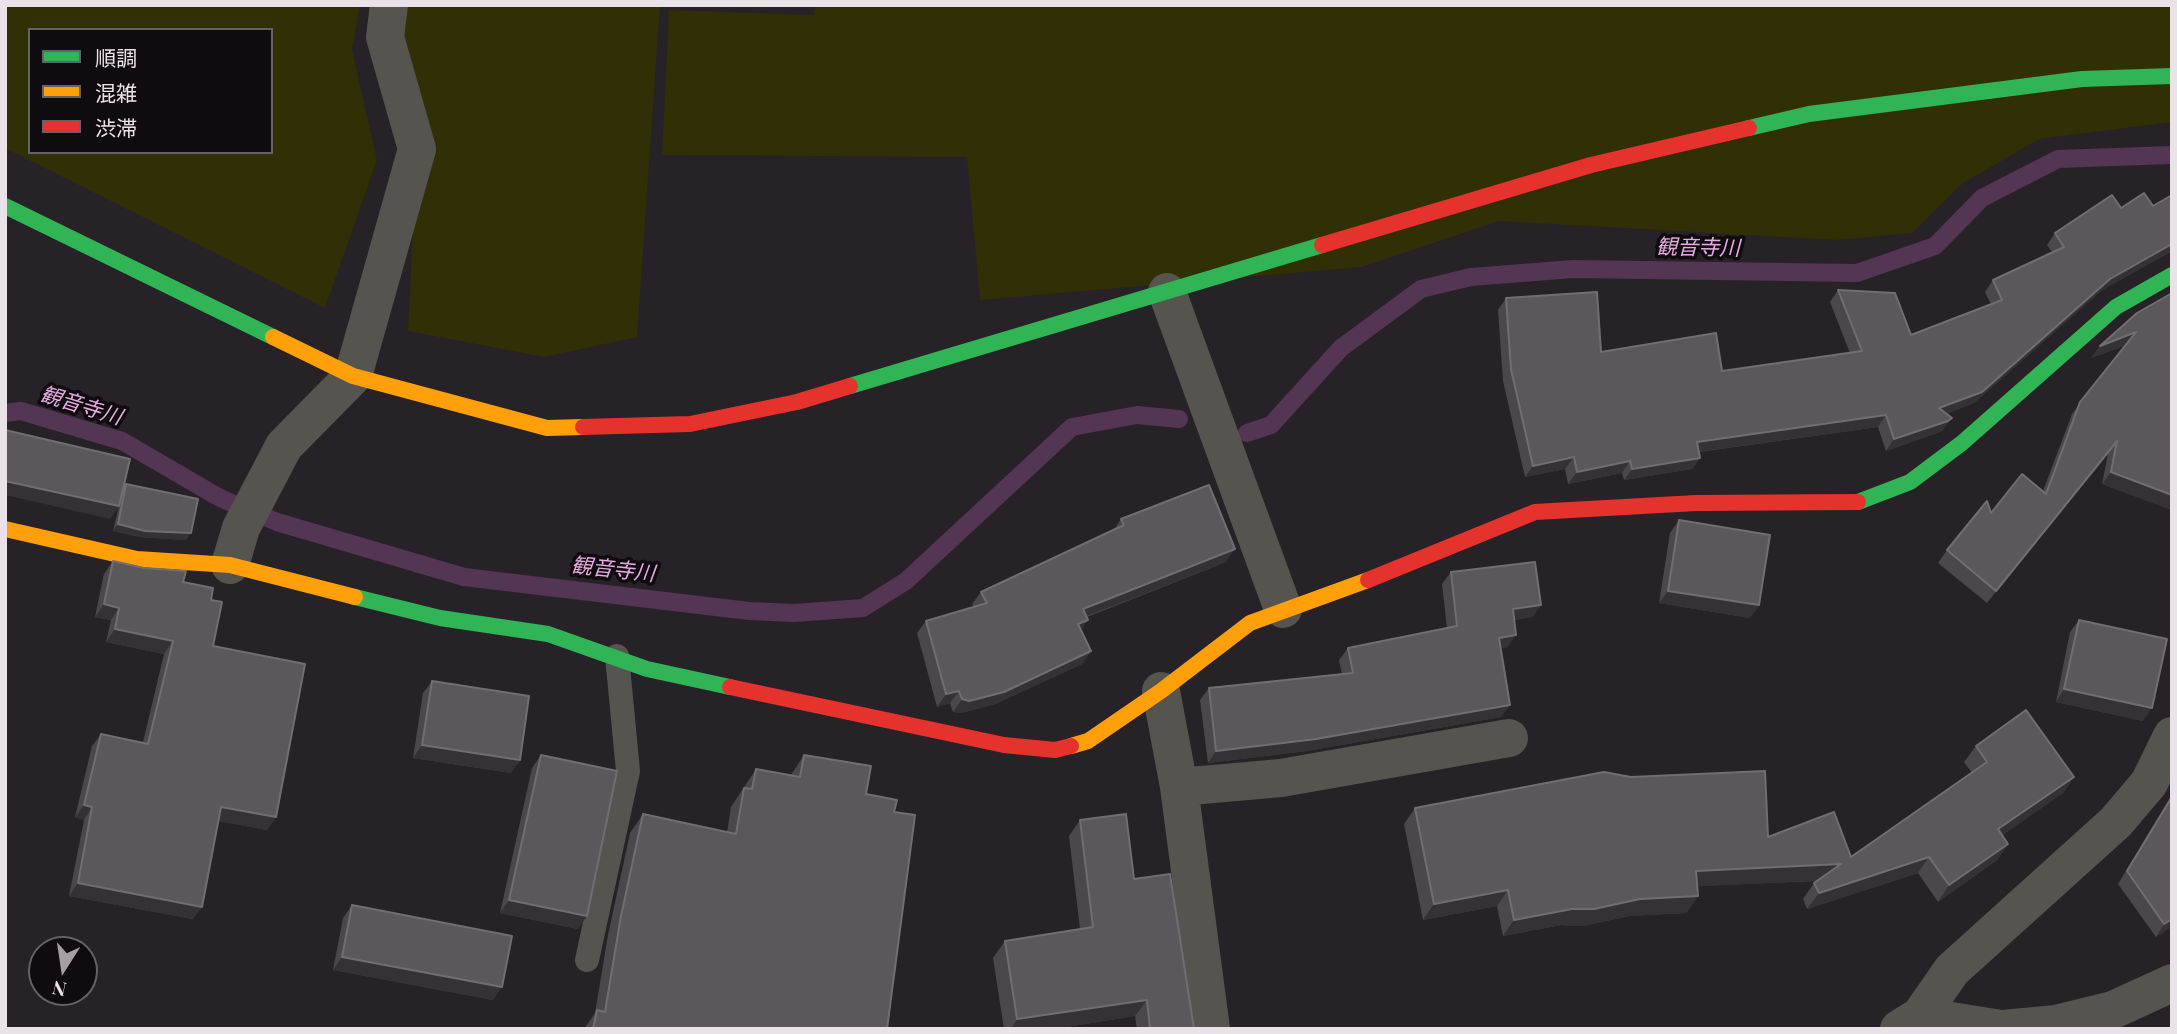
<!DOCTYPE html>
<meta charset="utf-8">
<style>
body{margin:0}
#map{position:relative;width:2177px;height:1034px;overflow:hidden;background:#272227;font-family:"Playfair Display","Noto Sans JP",serif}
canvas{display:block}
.frame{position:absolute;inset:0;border:7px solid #e9e2e8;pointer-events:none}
.legend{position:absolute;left:28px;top:28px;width:245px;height:126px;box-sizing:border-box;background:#0f0b0f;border:2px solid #666166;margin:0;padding:9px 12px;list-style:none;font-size:21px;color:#e9e2e8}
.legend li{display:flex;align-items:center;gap:14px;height:35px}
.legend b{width:35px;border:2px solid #666166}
.north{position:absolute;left:28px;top:936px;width:70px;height:70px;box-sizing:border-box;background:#0f0b0f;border:2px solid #666166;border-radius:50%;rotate:192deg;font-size:19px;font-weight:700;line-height:28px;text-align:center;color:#e9e2e8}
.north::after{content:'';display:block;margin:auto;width:24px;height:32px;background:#a59fa4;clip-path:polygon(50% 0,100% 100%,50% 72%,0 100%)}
</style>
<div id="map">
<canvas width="2177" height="1034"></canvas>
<div class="frame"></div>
<ul class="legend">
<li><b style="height:9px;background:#30b455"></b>順調</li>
<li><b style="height:9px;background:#ff9f0a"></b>混雑</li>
<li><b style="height:9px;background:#e5322d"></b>渋滞</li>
</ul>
<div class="north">N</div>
</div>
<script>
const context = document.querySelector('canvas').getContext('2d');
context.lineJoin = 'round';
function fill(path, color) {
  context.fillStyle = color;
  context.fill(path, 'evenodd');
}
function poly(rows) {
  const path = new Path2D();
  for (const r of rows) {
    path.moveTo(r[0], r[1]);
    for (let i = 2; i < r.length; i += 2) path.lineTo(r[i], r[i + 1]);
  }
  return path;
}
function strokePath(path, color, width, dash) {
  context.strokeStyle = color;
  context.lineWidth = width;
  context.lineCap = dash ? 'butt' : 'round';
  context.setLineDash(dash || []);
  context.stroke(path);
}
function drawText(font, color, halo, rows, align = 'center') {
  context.font = font + ' "Playfair Display","Noto Sans JP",serif';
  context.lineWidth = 7;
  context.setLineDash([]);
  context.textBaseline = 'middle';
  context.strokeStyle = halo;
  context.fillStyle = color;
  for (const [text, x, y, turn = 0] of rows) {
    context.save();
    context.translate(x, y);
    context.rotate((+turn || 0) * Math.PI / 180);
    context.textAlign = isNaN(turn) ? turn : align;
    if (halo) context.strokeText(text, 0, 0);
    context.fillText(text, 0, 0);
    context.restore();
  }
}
fill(poly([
 [5,5,360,5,352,50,377,160,325,308,5,148],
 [30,30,271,30,271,152,30,152],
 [389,5,660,5,637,337,544,357,408,331,417,149],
 [816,5,2172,5,2172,122,2039,139,1963,183,1912,233,1838,240,1499,221,1362,267,980,300,967,157,662,155,669,10,813,15]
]), '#312f05');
strokePath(poly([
 [5,413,21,411,122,441,220,498,277,522,464,577,749,611,794,613,863,608,906,581,1072,427,1137,415,1179,419],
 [1247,433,1271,425,1341,348,1421,289,1471,277,1573,269,1857,273,1935,246,1982,198,2058,159,2172,155]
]), '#543553', 18);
strokePath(poly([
 [587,960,628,771,617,656]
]), '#55544e', 24);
strokePath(poly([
 [1167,292,1283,609],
 [230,565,241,528,284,446,353,376,417,149,385,37,389,5],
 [1161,691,1179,787,1211,1029],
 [1179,787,1281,778,1509,738],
 [1920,1016,2001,1029],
 [1899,1029,1920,1016,1952,970,2116,822,2149,783,2172,736],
 [2003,1029,2056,1024,2113,1010,2172,983]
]), '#55544e', 38);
strokePath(poly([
 [1749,128,1809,114,2082,79,2172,76],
 [5,206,273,337],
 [850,386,1322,245],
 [1858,502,1910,482,1962,443,2116,307,2172,275],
 [355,597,440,618,548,634,647,669,730,687]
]), '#30b455', 16);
strokePath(poly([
 [273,337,353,376,547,428,583,427],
 [5,529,137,559,230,565,355,597],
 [1071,746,1088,741,1161,691,1250,623,1368,580]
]), '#ff9f0a', 16);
strokePath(poly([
 [1322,245,1591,165,1749,128],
 [583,427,690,424,797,402,850,386],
 [1368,580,1535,512,1696,503,1858,502],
 [730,687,1004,745,1055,750,1071,746]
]), '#e5322d', 16);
fill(poly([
 [2172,195,2172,251,2102,290,1974,403,1946,414,1943,430,1940,432,1886,451,1878,427,1699,452,1700,458,1692,469,1624,480,1622,473,1568,484,1565,469,1525,477,1503,381,1498,310,1506,298,1601,352,1722,371,1850,353,1830,302,1838,290,1911,335,1991,304,1985,292,1993,280,2052,252,2047,245,2055,233,2121,208,2153,206],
 [2137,313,2172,510,2102,484,2108,454,1987,603,1938,563,1947,550,1991,513,2043,491,2072,414,2126,345,2091,358,2100,346],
 [126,484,186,540,140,537,113,531,119,506,110,519,122,490],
 [1121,519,1226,562,1087,617,1081,630,1091,651,1082,664,995,704,961,713,953,712,950,703,937,707,917,633,926,621,974,607,972,604,981,592,1114,530],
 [1679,520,1759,605,1750,618,1659,603,1670,533],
 [113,561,183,582,211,600,213,646,276,817,267,830,219,821,193,919,69,896,84,820,75,817,92,746,101,734,143,742,164,654,106,642,111,620,95,617,104,574],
 [1451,572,1541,605,1532,617,1514,620,1508,647,1501,648,1501,717,1307,751,1208,763,1200,700,1209,688,1342,674,1339,660,1348,648,1447,628,1442,584],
 [2079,620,2143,721,2056,702,2070,632],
 [432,681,520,760,511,773,413,758,423,693],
 [1976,746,2074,777,2063,793,2002,835,2008,844,1997,860,1938,902,1918,873,1807,909,1803,899,1814,883,1817,881,1697,886,1698,896,1686,913,1629,916,1583,926,1561,925,1503,936,1497,906,1423,920,1404,824,1415,808,1768,837,1851,857,1972,773,1964,762],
 [541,755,578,929,500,913,532,768],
 [804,755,894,812,887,1029,584,1029,595,1013,608,935,630,833,643,814,727,832,731,807,756,769,791,775],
 [2172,794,2172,926,2156,937,2118,884],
 [1080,820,1134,879,1194,1029,1137,1029,1135,1016,1054,1029,1004,1029,993,958,1005,941,1080,929,1069,836],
 [352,905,493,1000,333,970,343,918]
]), '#4b474b');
fill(poly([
 [2172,244,2172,251,2102,290,1974,403,1931,420,1939,408,2110,279],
 [2136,332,2128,344,2091,358,2100,346],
 [1886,415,1878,427,1689,453,1697,442],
 [1952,418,1943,430,1940,432,1886,451,1894,439],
 [2117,441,2108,454,1987,603,1996,591],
 [1574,457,1565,469,1525,477,1533,466],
 [1700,458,1692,469,1624,480,1632,469],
 [1630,461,1622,473,1568,484,1577,472],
 [2111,472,2172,495,2172,510,2102,484],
 [5,481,119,506,110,519,5,495],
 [118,524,191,533,186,540,140,537,113,531],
 [1235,549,1226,562,1074,621,1083,609],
 [1668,591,1759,605,1750,618,1659,603],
 [104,604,119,608,111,620,95,617],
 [1541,605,1532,617,1504,621,1513,609],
 [1088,620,1080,632,1078,624],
 [115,629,173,641,164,654,106,642],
 [1516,635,1508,647,1490,650,1499,638],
 [1091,651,1082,664,995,704,961,713,953,712,962,699],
 [2064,689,2152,708,2143,721,2056,702],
 [959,691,950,703,937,707,946,694],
 [1510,705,1501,717,1307,751,1208,763,1216,751],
 [422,745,520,760,511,773,413,758],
 [2074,777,2063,793,1987,846,1998,829],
 [84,805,92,807,84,820,75,817],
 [221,807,276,817,267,830,212,820],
 [2008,844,1997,860,1938,902,1949,885],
 [1929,857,1918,873,1807,909,1819,893],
 [1841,864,1830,880,1685,887,1696,871],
 [78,883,202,907,193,919,69,896],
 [1508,890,1497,906,1423,920,1434,904],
 [1698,896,1686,913,1629,916,1583,926,1561,925,1503,936,1514,920,1572,909,1640,899],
 [509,900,587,916,578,929,500,913],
 [2172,919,2172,926,2156,937,2164,924],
 [342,957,502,987,493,1000,333,970],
 [1147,1000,1135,1016,1054,1029,1011,1029,1017,1019]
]), '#353135');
const building = poly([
 [2144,193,2153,206,2172,195,2172,244,2110,279,1982,392,1939,408,1952,418,1948,421,1894,439,1886,415,1697,442,1700,458,1632,469,1630,461,1577,472,1574,457,1533,466,1511,369,1506,298,1597,292,1601,352,1716,333,1722,371,1862,351,1838,290,1895,293,1911,335,2002,300,1993,280,2064,247,2055,233,2112,195,2121,208,2144,193],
 [2172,293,2172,495,2111,472,2117,441,1996,591,1947,550,1987,501,1991,513,2022,474,2046,494,2080,402,2136,332,2100,346,2137,313,2172,293],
 [5,430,130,459,119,506,5,481,5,430],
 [126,484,198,499,191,533,145,531,118,524,126,484],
 [1209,485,1235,549,1083,609,1088,620,1078,624,1091,651,1004,692,969,701,962,699,959,691,946,694,926,621,987,603,981,592,1124,525,1121,519,1209,485],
 [1679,520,1770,535,1759,605,1668,591,1679,520],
 [113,561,144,568,186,571,183,582,213,588,211,600,222,602,213,646,305,664,276,817,221,807,202,907,78,883,92,807,84,805,101,734,148,744,173,641,115,629,119,608,104,604,113,561],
 [1535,562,1541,605,1513,609,1516,635,1499,638,1510,705,1316,739,1216,751,1209,688,1353,673,1348,648,1457,626,1451,572,1535,562],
 [2079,620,2167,639,2152,708,2064,689,2079,620],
 [432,681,529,696,520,760,422,745,432,681],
 [2026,710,2074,777,1998,829,2008,844,1949,885,1929,857,1819,893,1814,883,1841,864,1696,871,1698,896,1640,899,1594,909,1572,909,1514,920,1508,890,1434,904,1415,808,1604,772,1631,777,1765,771,1768,837,1834,812,1851,857,1987,762,1976,746,2026,710],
 [5,739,6,783,5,783,5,739],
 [541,755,617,771,587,916,509,900,541,755],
 [804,755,871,766,866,794,897,800,894,812,915,815,887,1029,593,1029,597,1010,605,1012,621,916,643,814,736,834,744,788,752,789,756,769,800,777,804,755],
 [2172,797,2172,919,2164,924,2127,871,2172,797],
 [1126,814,1134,879,1170,874,1194,1029,1150,1029,1147,1000,1017,1019,1005,941,1093,927,1080,820,1126,814],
 [352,905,512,936,502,987,342,957,352,905]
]);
fill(building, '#5c575c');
strokePath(building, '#726d72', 2);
drawText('italic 21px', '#e6ace2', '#0f0b0f', [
 ["観音寺川",1698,248,1],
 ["観音寺川",81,406,17],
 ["観音寺川",613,570,6]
]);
</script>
